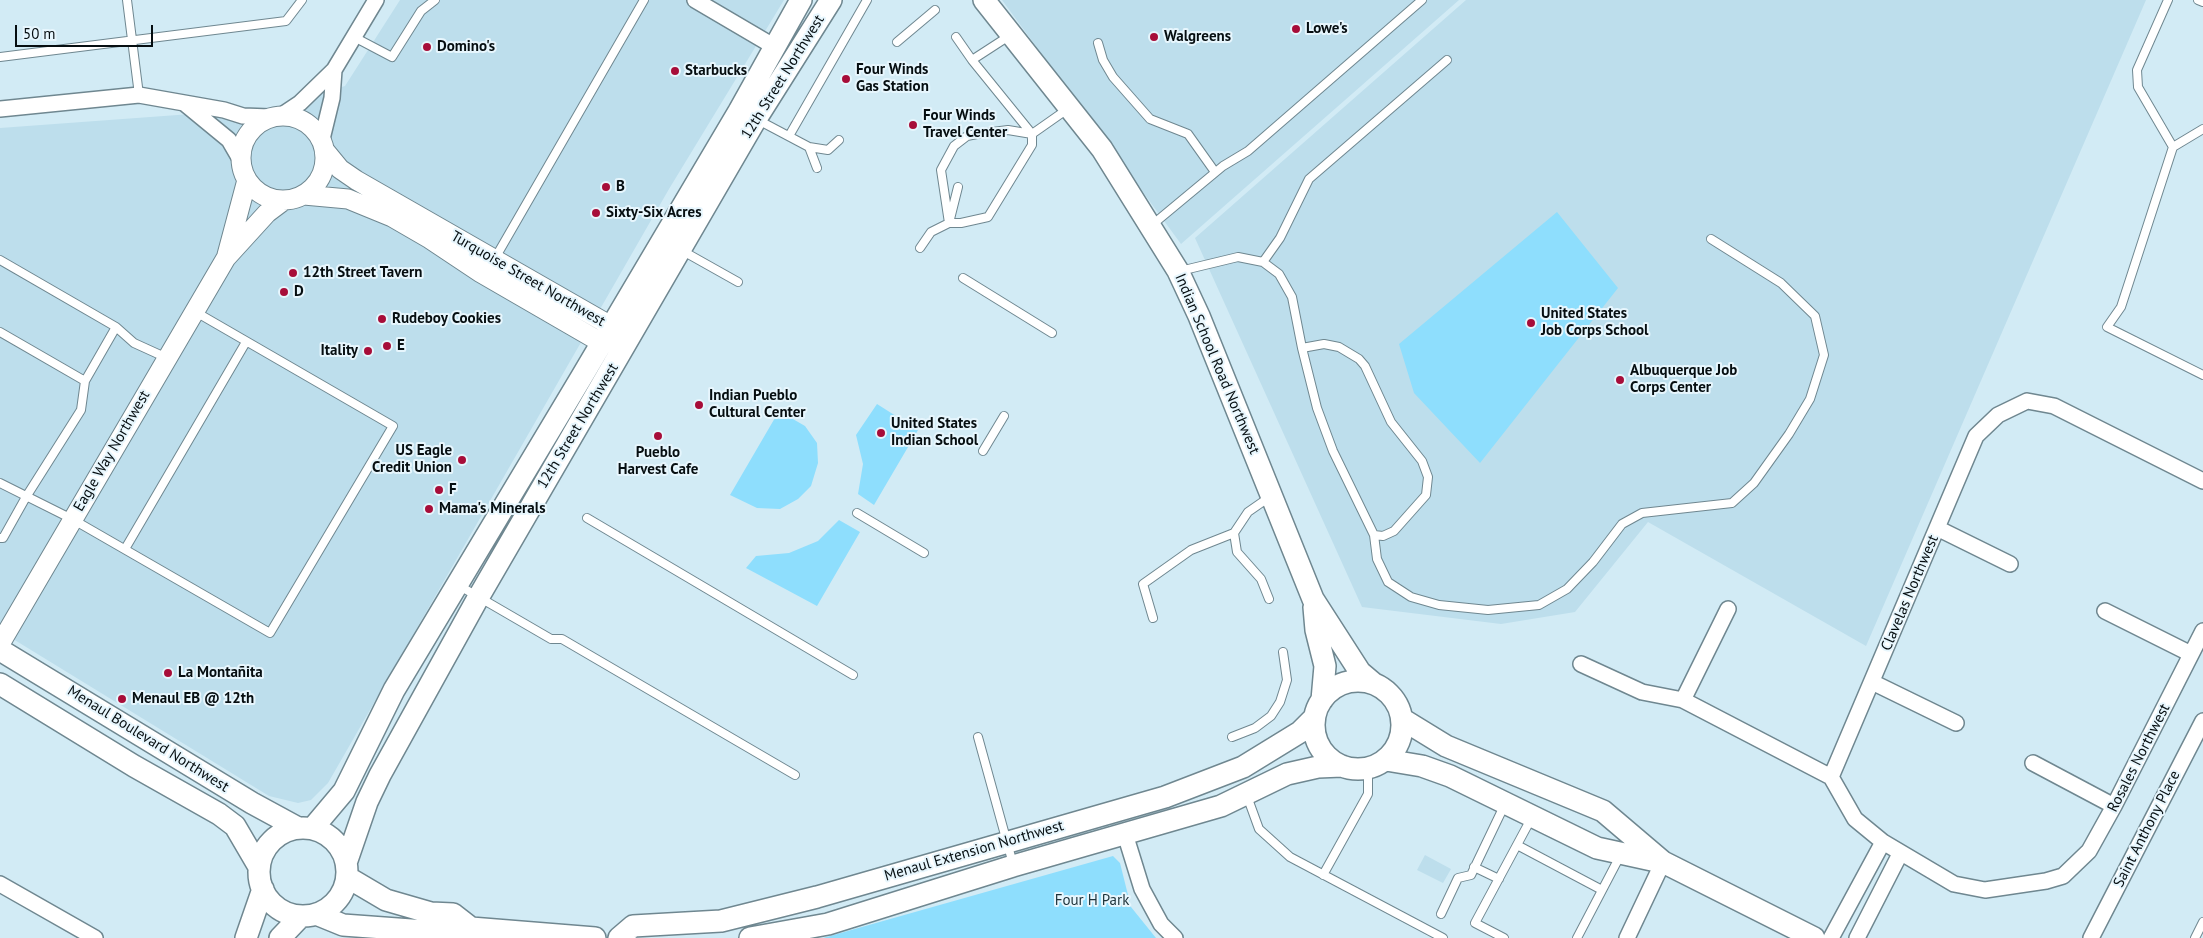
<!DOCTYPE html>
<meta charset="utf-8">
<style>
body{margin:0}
#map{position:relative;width:2203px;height:938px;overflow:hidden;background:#d2ebf5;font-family:"PT Sans",sans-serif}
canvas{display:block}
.scale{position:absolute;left:15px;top:25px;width:138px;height:22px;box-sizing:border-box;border:2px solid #060e11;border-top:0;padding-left:6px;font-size:15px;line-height:18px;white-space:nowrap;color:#060e11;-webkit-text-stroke:4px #e7f6fd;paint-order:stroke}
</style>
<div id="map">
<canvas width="2203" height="938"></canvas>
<div class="scale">50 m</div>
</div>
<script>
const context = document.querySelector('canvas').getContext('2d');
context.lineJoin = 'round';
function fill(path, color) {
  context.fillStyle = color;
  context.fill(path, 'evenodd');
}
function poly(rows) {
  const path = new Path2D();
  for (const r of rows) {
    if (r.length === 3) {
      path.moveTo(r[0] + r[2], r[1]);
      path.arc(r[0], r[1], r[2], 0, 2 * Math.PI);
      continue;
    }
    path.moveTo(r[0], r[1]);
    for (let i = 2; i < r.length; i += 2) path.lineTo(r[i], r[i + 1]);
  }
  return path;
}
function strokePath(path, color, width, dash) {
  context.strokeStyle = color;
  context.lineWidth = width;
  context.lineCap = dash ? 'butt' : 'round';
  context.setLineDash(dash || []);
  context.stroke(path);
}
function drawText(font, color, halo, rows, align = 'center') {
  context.font = font + ' "PT Sans",sans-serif';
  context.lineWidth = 4;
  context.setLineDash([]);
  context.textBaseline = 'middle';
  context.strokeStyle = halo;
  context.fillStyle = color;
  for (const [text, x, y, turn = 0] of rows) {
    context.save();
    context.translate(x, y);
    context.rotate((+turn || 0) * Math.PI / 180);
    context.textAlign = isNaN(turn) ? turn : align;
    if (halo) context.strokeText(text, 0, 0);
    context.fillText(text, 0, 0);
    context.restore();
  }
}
fill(poly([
 [400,0,784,0,669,189,328,783,311,800,298,803,269,796,0,631,0,128,273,108,345,86],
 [1002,0,1459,0,1181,244],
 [1466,0,2146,0,1866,646,1648,522,1575,612,1501,624,1362,607,1195,238],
 [1425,855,1451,869,1443,883,1417,870]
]), '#bddeec');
fill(poly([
 [1557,212,1618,288,1480,463,1414,393,1399,344],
 [877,404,918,430,874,505,858,494,863,464,856,435],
 [779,411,805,426,817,443,818,463,811,486,798,499,780,509,757,508,730,495],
 [839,520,860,532,817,606,746,568,756,556,789,553,818,541],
 [1113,856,1120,863,1131,907,1156,938,823,938]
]), '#8edefd');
const service = poly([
 [127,0,139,95],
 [2168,0,2137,70,2138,87,2173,147,2121,307,2107,327,2203,375],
 [2198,0,2203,2],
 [354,37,392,57,421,11,435,0],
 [956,37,972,60,1009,36],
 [897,42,935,10],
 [1098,43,1103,60,1113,77,1150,119,1188,134,1215,172],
 [0,57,286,21,302,0],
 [972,60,1032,134,1032,145,988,217,961,223,949,223,941,170,954,146,967,136,977,134,1008,130,1032,134,1069,108],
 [758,120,809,147,817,168],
 [789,136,867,0],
 [809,147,828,150,839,140],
 [2173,147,2203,129],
 [1152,225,1223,166,1248,151,1422,0],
 [920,248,931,232,949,223,958,187],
 [681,250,738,282],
 [0,260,116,327,85,381,0,332],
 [494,260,644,0],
 [1263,262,1280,238,1309,179,1447,60],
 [1180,271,1238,257,1263,262,1279,274,1292,297,1302,348,1317,408,1333,451,1374,535,1383,536,1394,531,1426,495,1428,477,1422,461,1391,422,1365,366,1359,359,1339,347,1324,344,1302,348],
 [963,278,1052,333],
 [116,327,134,343,167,358],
 [983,451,1004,416],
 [0,483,72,519,270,633,393,426,194,311],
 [857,513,924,553],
 [587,518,853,675],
 [1374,535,1377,559,1388,582,1411,597,1439,605,1488,610,1539,605,1567,589,1593,562,1622,524,1642,513,1732,503,1754,483,1789,434,1810,399,1824,355,1815,316,1781,283,1711,239],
 [0,538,3,538,26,497,81,410,85,381],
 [125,549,246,342],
 [458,585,551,639,562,639,795,775],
 [1269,599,1261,579,1237,552,1234,533,1248,512,1271,496],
 [1153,618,1143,584,1191,550,1234,533],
 [978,737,1013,864],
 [1232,737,1255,728,1271,716,1280,702,1287,680,1283,652],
 [1247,796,1259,829,1290,857,1443,938],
 [1517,845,1602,890],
 [1474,867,1499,879],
 [1323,875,1368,794,1368,768],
 [1441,914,1458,878,1471,875,1505,804],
 [1504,938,1475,923,1532,817],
 [1577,938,1620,856],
 [2195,938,2203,922]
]);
const minor = poly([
 [695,0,775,47],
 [184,103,229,140,240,159],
 [0,109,139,95,224,110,243,116,270,117],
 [282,115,300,103,334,70,376,0],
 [322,139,332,98,334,70],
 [1937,528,2010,564],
 [2105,611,2191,654],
 [1581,664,1642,692,1683,700,1831,777,1855,819,1883,842,1954,884,1985,890,2046,881,2063,876,2089,851,2114,806,2203,631],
 [1872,682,1956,723],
 [1683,700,1728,609],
 [2033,763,2114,806],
 [1831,777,1976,436,1998,415,2027,401,2054,406,2203,481],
 [1125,834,1142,889,1161,924,1175,938],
 [0,884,95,938],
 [1627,938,1663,862],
 [1831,938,1883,842],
 [1857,938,1900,854],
 [2091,938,2203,721]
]);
const tertiary = poly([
 [283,158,42],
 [326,152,340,169,356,180,611,326,621,337],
 [304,195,348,199,392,217,430,239,481,273,602,343,616,343],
 [227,255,247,180],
 [0,644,226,258,267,213,283,201]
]);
const secondary = poly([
 [984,0,1102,149,1178,271,1199,316,1313,599,1360,672,1373,683],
 [1314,607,1316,630,1325,666,1322,700],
 [0,650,252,803,298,828],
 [1358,725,44],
 [0,684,134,766,219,814,235,826,259,867],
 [1402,719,1446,746,1603,811,1663,862,1814,938],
 [1386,760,1422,766,1450,776,1597,848,1661,862],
 [303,872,44],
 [312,829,344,791,394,690,581,378,739,111,801,0],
 [346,863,367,802,380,775,478,598,756,119,831,0],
 [347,877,386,900,431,913,453,914,471,928],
 [316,914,343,925,452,933,471,928,595,938],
 [246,938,263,889],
 [280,938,301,916],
 [619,938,633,926,721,921,817,897,1165,797,1243,767,1300,732,1314,718],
 [750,938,828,924,1013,866,1221,806,1287,774,1318,767,1342,766]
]);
strokePath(service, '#6f8790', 10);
strokePath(minor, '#6f8790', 18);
strokePath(tertiary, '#6f8790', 21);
strokePath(secondary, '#6f8790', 24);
strokePath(service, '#fff', 8);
strokePath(minor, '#fff', 15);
strokePath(tertiary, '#fff', 19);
strokePath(secondary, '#fff', 21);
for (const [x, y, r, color] of [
 [1296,29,5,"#a70d39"],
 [1154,37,5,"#a70d39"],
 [427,47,5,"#a70d39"],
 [675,71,5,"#a70d39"],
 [846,79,5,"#a70d39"],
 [913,125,5,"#a70d39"],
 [606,187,5,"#a70d39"],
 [596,213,5,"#a70d39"],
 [293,273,5,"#a70d39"],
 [284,292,5,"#a70d39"],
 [382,319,5,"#a70d39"],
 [1531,323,5,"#a70d39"],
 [387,346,5,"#a70d39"],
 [368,351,5,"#a70d39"],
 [1620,380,5,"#a70d39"],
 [699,405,5,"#a70d39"],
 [881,433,5,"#a70d39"],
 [658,436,5,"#a70d39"],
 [462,460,5,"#a70d39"],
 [439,490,5,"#a70d39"],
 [429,509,5,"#a70d39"],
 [168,673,5,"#a70d39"],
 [122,699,5,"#a70d39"]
]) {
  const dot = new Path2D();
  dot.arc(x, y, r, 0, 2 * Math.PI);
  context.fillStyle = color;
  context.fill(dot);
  strokePath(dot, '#e7f6fd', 2);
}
drawText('bold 15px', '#060e11', '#e7f6fd', [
 ["Lowe's",1306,29],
 ["Walgreens",1164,37],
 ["Domino's",437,47],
 ["Four Winds",856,70],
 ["Gas Station",856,87],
 ["Starbucks",685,71],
 ["Four Winds",923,116],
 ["Travel Center",923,133],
 ["B",616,187],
 ["Sixty-Six Acres",606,213],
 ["12th Street Tavern",303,273],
 ["D",294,292],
 ["United States",1541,314],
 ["Job Corps School",1541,331],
 ["Rudeboy Cookies",392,319],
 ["E",397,346],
 ["Itality",358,351,"right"],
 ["Albuquerque Job",1630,371],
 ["Corps Center",1630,388],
 ["Indian Pueblo",709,396],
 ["Cultural Center",709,413],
 ["United States",891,424],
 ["Indian School",891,441],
 ["US Eagle",452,451,"right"],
 ["Credit Union",452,468,"right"],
 ["Pueblo",658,453,"center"],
 ["Harvest Cafe",658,470,"center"],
 ["F",449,490],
 ["Mama's Minerals",439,509],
 ["La Montañita",178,673],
 ["Menaul EB @ 12th",132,699]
], 'left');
drawText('15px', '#060e11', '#e7f6fd', [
 ["12th Street Northwest",783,77,-58],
 ["Turquoise Street Northwest",528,279,30],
 ["Indian School Road Northwest",1217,364,67],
 ["12th Street Northwest",578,426,-59],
 ["Eagle Way Northwest",112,451,-60],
 ["Clavelas Northwest",1910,593,-67],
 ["Menaul Boulevard Northwest",148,739,32],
 ["Rosales Northwest",2139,758,-63],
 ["Saint Anthony Place",2147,829,-63],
 ["Menaul Extension Northwest",974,851,-16]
]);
drawText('15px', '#1d323a', '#e7f6fd', [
 ["Four H Park",1092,901]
]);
</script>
